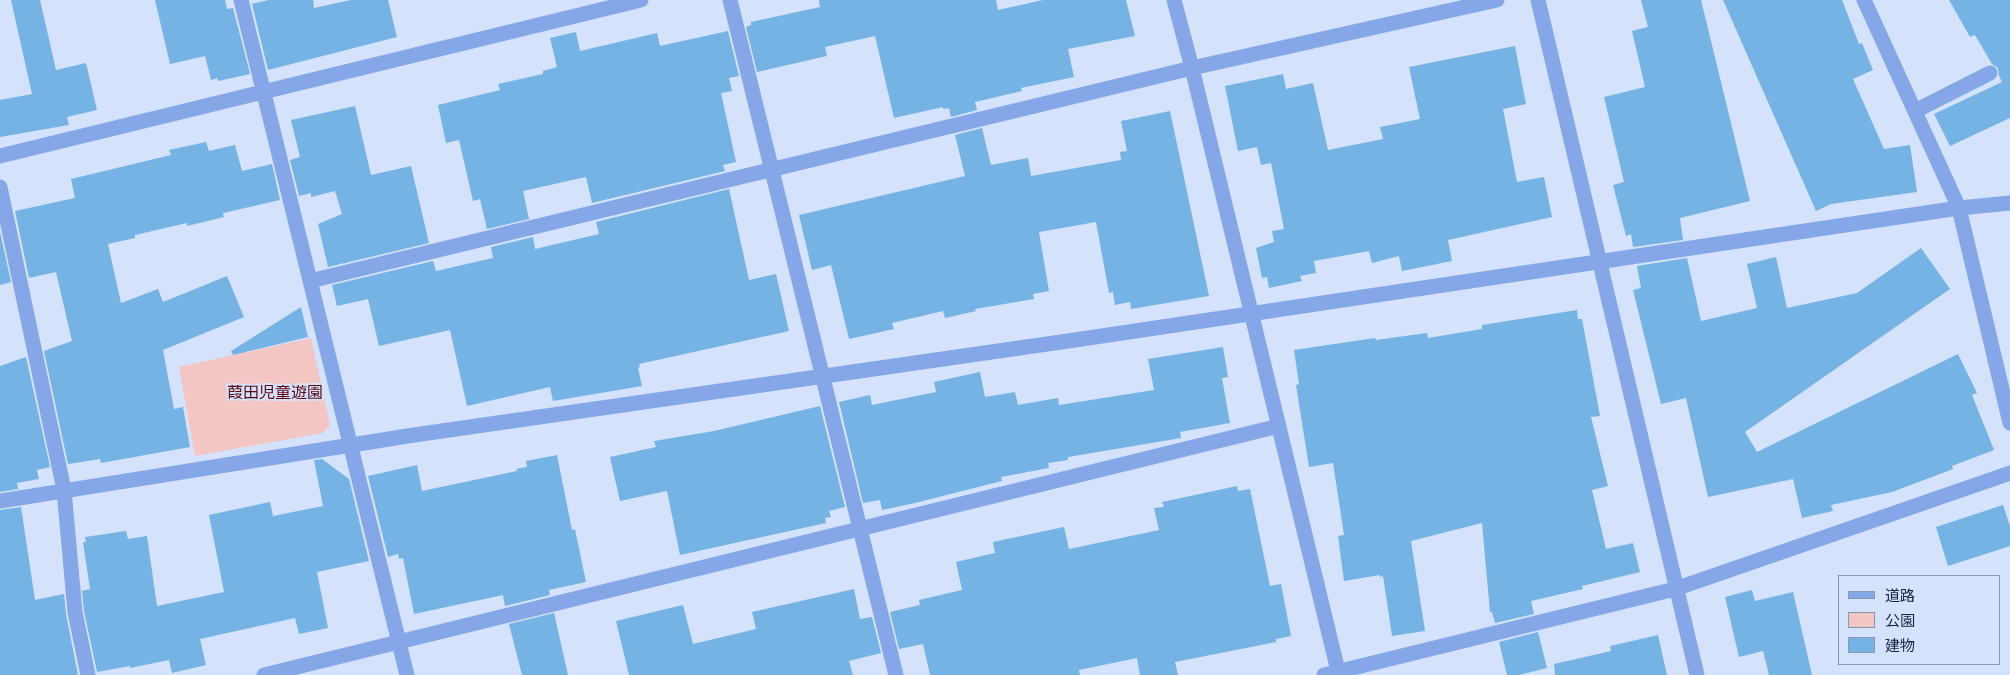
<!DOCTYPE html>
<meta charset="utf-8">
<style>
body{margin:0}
#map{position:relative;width:2010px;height:675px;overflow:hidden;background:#d4e2fb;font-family:"DejaVu Sans","Noto Sans JP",sans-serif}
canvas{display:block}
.legend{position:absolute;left:1838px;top:575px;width:162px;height:90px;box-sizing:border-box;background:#d4e2fb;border:1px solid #8996af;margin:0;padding:6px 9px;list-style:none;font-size:15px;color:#18243c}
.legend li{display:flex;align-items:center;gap:10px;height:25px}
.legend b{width:25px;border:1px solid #8996af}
</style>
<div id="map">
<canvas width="2010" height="675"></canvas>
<ul class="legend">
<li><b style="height:6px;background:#85a7e7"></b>道路</li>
<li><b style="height:14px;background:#f4c6c3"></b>公園</li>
<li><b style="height:14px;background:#75b3e4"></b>建物</li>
</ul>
</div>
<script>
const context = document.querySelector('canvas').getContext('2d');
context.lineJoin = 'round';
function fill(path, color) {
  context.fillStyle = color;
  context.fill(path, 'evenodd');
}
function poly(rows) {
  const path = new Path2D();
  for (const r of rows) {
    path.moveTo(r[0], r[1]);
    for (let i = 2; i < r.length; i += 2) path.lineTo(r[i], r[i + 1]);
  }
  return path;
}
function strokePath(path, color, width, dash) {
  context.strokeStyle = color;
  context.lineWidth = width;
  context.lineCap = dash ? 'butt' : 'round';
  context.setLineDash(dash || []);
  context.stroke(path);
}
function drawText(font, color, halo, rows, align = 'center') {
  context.font = font + ' "DejaVu Sans","Noto Sans JP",sans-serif';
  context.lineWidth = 4;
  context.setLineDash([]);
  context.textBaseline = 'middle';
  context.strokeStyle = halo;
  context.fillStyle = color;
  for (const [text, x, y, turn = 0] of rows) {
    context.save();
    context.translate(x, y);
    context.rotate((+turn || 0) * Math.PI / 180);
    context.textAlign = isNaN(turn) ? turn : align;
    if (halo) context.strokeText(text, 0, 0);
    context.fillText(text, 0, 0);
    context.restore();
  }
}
fill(poly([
 [311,338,330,425,323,433,195,456,179,367]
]), '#f4c6c3');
fill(poly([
 [11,0,40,0,56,70,86,63,97,110,67,117,69,125,0,137,0,100,32,94],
 [155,0,225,0,227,9,233,8,250,74,218,81,217,78,211,80,205,56,170,64],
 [268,0,313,0,314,8,351,0,388,0,397,37,268,70,252,4],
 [819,0,996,0,998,10,1043,0,1126,0,1135,36,1068,49,1074,77,1021,88,1022,91,975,102,977,110,951,117,949,108,943,109,943,107,894,118,875,36,825,47,827,56,757,72,746,27,751,25,751,22,820,7],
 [1641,0,1701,0,1750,201,1680,218,1683,240,1633,247,1631,234,1626,236,1613,185,1624,182,1604,97,1645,87,1632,31,1648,27],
 [1723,0,1842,0,1859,44,1862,43,1873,70,1853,79,1884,149,1910,145,1917,192,1831,204,1816,211],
 [1949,0,2010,0,2010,118,1950,146,1934,114,2002,82,1999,76,1998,68,1992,64,1975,35,1970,37],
 [728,31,739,76,729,78,732,91,721,93,736,162,723,165,725,171,592,203,586,177,523,191,529,219,487,229,480,199,473,201,459,140,446,143,438,105,500,90,498,84,543,74,543,71,557,67,550,38,576,32,580,51,657,33,660,46],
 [1515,46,1526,104,1503,109,1517,182,1544,177,1552,217,1448,240,1452,261,1402,271,1399,256,1372,263,1369,251,1314,261,1316,273,1300,276,1302,281,1269,288,1267,277,1262,278,1256,248,1274,242,1272,231,1284,229,1271,163,1261,165,1257,147,1238,151,1225,86,1283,74,1286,89,1313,83,1328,150,1383,139,1380,127,1420,119,1409,67],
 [355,106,371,175,411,166,429,243,328,267,318,224,342,214,335,191,311,197,311,193,299,196,290,160,300,157,291,120],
 [1170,111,1209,296,1131,309,1130,302,1115,305,1113,292,1109,293,1096,222,1039,232,1049,291,1033,294,1034,299,975,309,976,311,945,318,943,311,892,323,894,329,849,339,831,265,812,270,799,215,965,176,955,135,982,128,991,165,1028,158,1031,176,1121,160,1120,152,1127,151,1121,121],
 [206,142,209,151,235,145,242,171,272,164,280,200,223,213,224,217,187,226,187,223,135,235,135,238,108,244,121,303,158,289,163,302,227,276,244,317,163,350,174,409,183,407,190,447,101,463,100,459,68,464,44,351,72,341,56,272,29,278,15,211,75,198,71,179,171,155,169,150],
 [729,189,749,280,776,274,789,331,639,364,640,367,638,368,642,386,553,401,550,387,467,406,450,330,379,346,368,299,337,306,332,285,433,261,436,271,493,258,491,247,533,237,535,249,599,234,596,222],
 [0,232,11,282,0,285],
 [1921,248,1950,289,1745,432,1757,452,1958,354,1977,393,1972,395,1994,450,1952,466,1953,469,1892,492,1831,505,1833,511,1802,518,1793,479,1708,497,1686,398,1661,404,1633,290,1641,288,1637,266,1687,258,1701,321,1757,308,1747,264,1776,257,1787,308,1857,293],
 [301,307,308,337,233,355,231,351],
 [1577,310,1578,319,1582,319,1600,416,1591,417,1608,486,1592,490,1606,549,1633,543,1640,572,1582,586,1583,589,1531,601,1534,614,1495,623,1492,612,1490,612,1482,523,1411,541,1425,631,1392,636,1383,576,1380,577,1380,575,1344,581,1338,536,1344,535,1333,463,1309,467,1296,385,1299,384,1294,350,1375,338,1376,340,1427,333,1428,338,1482,329,1482,325],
 [1223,347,1228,377,1222,378,1230,423,1180,432,1181,438,1068,457,1068,460,1048,463,1049,468,1001,477,1002,481,915,503,882,510,880,500,863,503,839,402,870,395,872,405,936,392,934,382,980,372,985,397,1015,392,1018,405,1058,398,1059,405,1154,390,1148,359],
 [26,357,50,467,37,470,39,479,17,483,18,489,0,492,0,366],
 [820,406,845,507,829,511,831,517,825,518,826,523,680,555,667,491,620,501,610,457,656,447,654,441,714,431],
 [557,455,572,530,575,529,586,582,549,590,550,595,505,606,503,595,414,614,403,558,399,559,398,554,388,557,368,476,417,465,422,491,517,471,516,469,527,467,526,461],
 [322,459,349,479,369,561,317,572,328,628,299,634,295,618,200,639,206,665,172,673,169,660,130,668,130,666,97,672,84,611,82,591,90,589,83,542,86,542,85,537,126,531,128,539,147,536,157,606,224,592,209,515,270,502,273,516,323,506,314,460],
 [1237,486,1238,491,1250,489,1270,586,1281,584,1291,636,1276,639,1276,642,1175,662,1178,675,1140,675,1137,658,1079,670,1080,675,930,675,923,644,899,649,890,612,920,605,919,600,962,590,956,562,995,553,993,542,1064,527,1069,549,1159,530,1154,508,1164,507,1162,502],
 [2003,505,2010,526,2010,546,1948,566,1936,527],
 [21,507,35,600,64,594,66,614,78,675,0,675,0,510],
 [854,589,860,619,872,617,881,653,849,661,853,675,629,675,616,621,683,605,693,644,756,629,752,612],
 [1752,590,1755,601,1793,592,1812,675,1769,675,1763,651,1739,657,1725,597],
 [554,613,568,675,522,675,509,624],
 [1538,632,1547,668,1519,675,1507,675,1499,642],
 [1658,635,1667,675,1555,675,1554,664,1611,651,1610,646]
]), '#75b3e4');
strokePath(poly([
 [1915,111,1990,73]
]), '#85a7e7', 15);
strokePath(poly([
 [241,0,407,675],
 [730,0,896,675],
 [1174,0,1192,68],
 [1538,0,1697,675],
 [1864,0,1959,208,2010,423],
 [0,156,641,0],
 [0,187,64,490,75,612,88,675],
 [310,281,1192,68,1497,0],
 [0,501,414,435,1075,340,1959,208,2010,203],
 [264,675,1279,426],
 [1324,675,1675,589,2010,473]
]), '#85a7e7', 15);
strokePath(poly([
 [1192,68,1339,675]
]), '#85a7e7', 15);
drawText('16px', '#5d0610', '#d4e2fb', [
 ["葭田児童遊園",275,394]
]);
</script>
